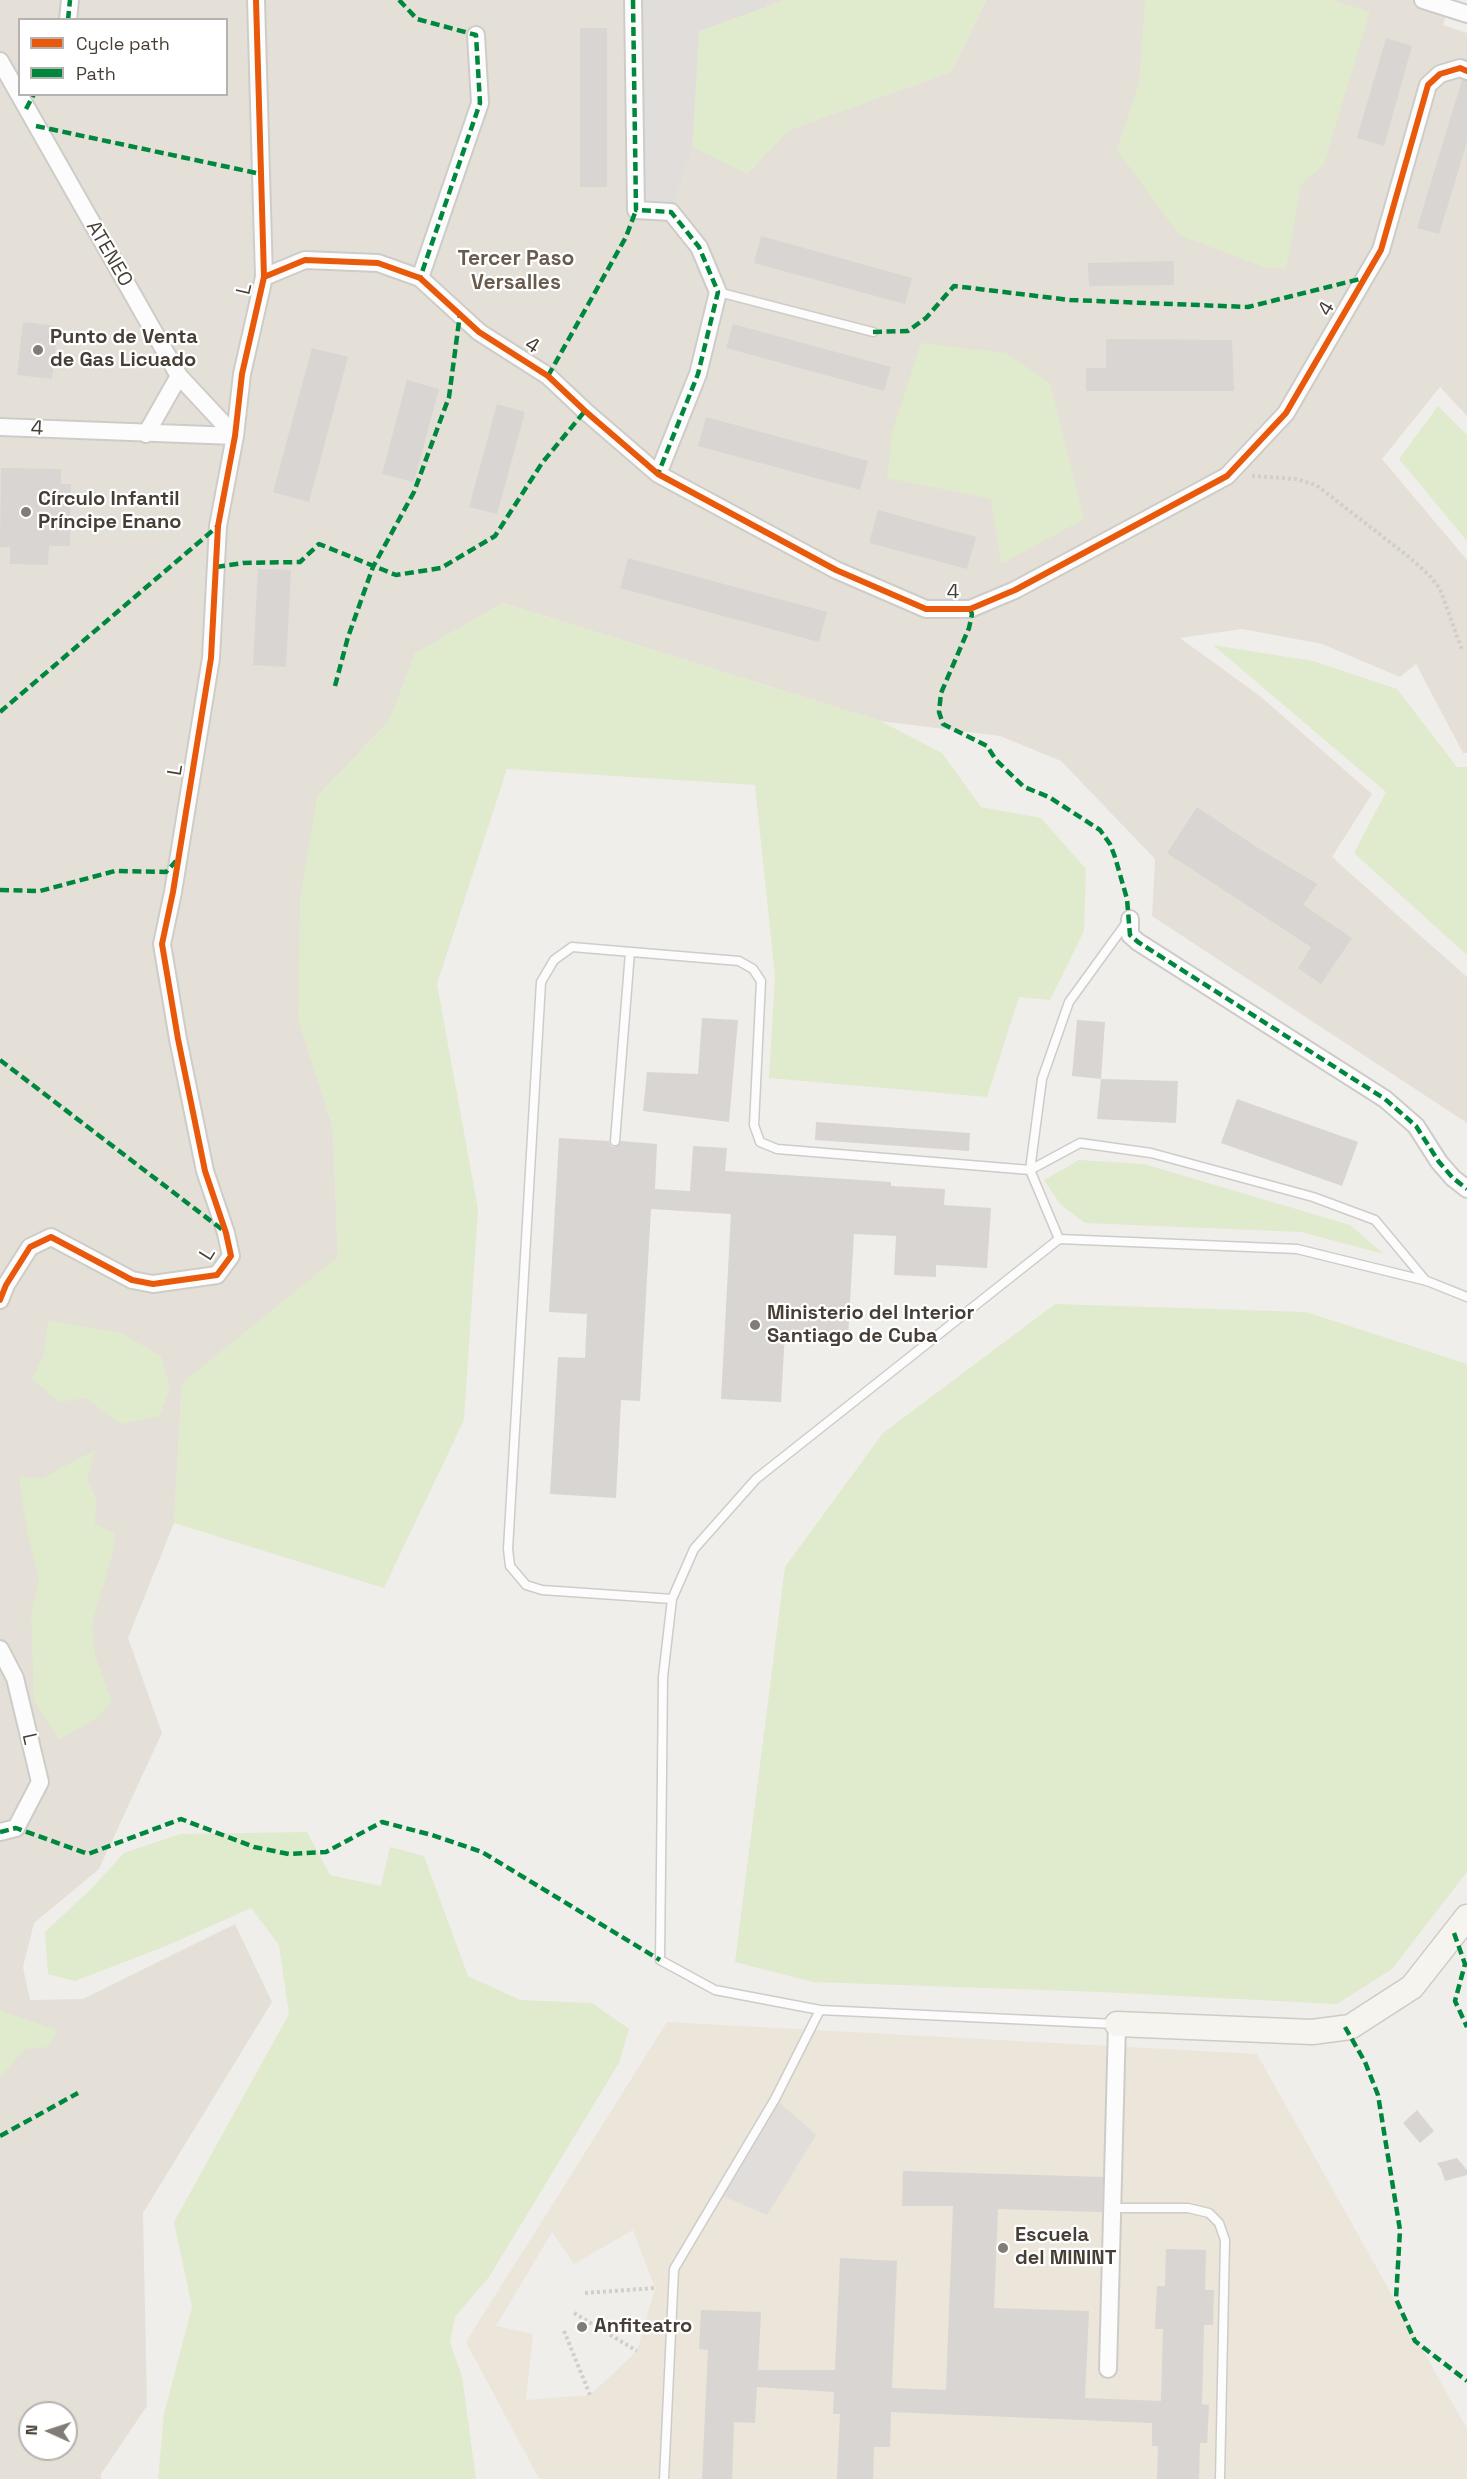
<!DOCTYPE html>
<meta charset="utf-8">
<style>
body{margin:0}
#map{position:relative;width:1467px;height:2479px;overflow:hidden;background:#f0eeeb;font-family:"Space Grotesk",sans-serif}
canvas{display:block}
.legend{position:absolute;left:18px;top:18px;width:210px;height:78px;box-sizing:border-box;background:#fff;border:2px solid #b5b2af;margin:0;padding:8px 10px;list-style:none;font-size:18px;color:#473f37}
.legend li{display:flex;align-items:center;gap:12px;height:30px}
.legend b{width:30px;border:2px solid #b5b2af}
.north{position:absolute;left:18px;top:2401px;width:60px;height:60px;box-sizing:border-box;background:#fff;border:2px solid #b5b2af;border-radius:50%;rotate:273deg;font-size:16px;font-weight:700;line-height:24px;text-align:center;color:#473f37}
.north::after{content:'';display:block;margin:auto;width:21px;height:27px;background:#827c76;clip-path:polygon(50% 0,100% 100%,50% 72%,0 100%)}
</style>
<div id="map">
<canvas width="1467" height="2479"></canvas>
<ul class="legend">
<li><b style="height:8px;background:#e8590c"></b>Cycle path</li>
<li><b style="height:8px;background:#00873e"></b>Path</li>
</ul>
<div class="north">N</div>
</div>
<script>
const context = document.querySelector('canvas').getContext('2d');
context.lineJoin = 'round';
function fill(path, color) {
  context.fillStyle = color;
  context.fill(path, 'evenodd');
}
function poly(rows) {
  const path = new Path2D();
  for (const r of rows) {
    path.moveTo(r[0], r[1]);
    for (let i = 2; i < r.length; i += 2) path.lineTo(r[i], r[i + 1]);
  }
  return path;
}
function strokePath(path, color, width, dash) {
  context.strokeStyle = color;
  context.lineWidth = width;
  context.lineCap = dash ? 'butt' : 'round';
  context.setLineDash(dash || []);
  context.stroke(path);
}
function drawText(font, color, halo, rows, align = 'center') {
  context.font = font + ' "Space Grotesk",sans-serif';
  context.lineWidth = 4.5;
  context.setLineDash([]);
  context.textBaseline = 'middle';
  context.strokeStyle = halo;
  context.fillStyle = color;
  for (const [text, x, y, turn = 0] of rows) {
    context.save();
    context.translate(x, y);
    context.rotate((+turn || 0) * Math.PI / 180);
    context.textAlign = isNaN(turn) ? turn : align;
    if (halo) context.strokeText(text, 0, 0);
    context.fillText(text, 0, 0);
    context.restore();
  }
}
fill(poly([
 [0,0,786,0,699,31,747,174,788,130,951,72,986,0,1451,0,1443,25,1467,33,1467,416,1440,387,1382,459,1467,560,1467,753,1463,753,1416,664,1400,677,1322,644,1242,629,1180,638,1260,696,1372,794,1332,857,1467,977,1467,1123,1152,916,1155,859,1061,761,1000,736,880,721,503,603,415,654,390,720,317,797,298,1017,333,1128,338,1257,182,1384,174,1523,128,1638,162,1733,99,1869,34,1923,23,1967,30,2000,83,1999,235,1924,272,2002,143,2213,147,2406,101,2474,101,2479,0,2479],
 [20,20,226,20,226,94,20,94],
 [30,2413,66,2413,66,2449,30,2449]
]), '#e4e0d8');
fill(poly([
 [667,2022,1257,2054,1467,2429,1467,2479,539,2479,466,2342],
 [633,2230,655,2288,637,2351,590,2395,526,2400,533,2334,496,2326,552,2232,574,2264]
]), '#ebe5da');
fill(poly([
 [786,0,986,0,951,72,789,130,747,174,692,147,699,31],
 [1145,0,1333,0,1370,12,1324,164,1301,185,1286,269,1267,268,1179,235,1117,150,1139,82],
 [921,343,1006,353,1050,383,1084,519,1001,564,991,499,887,478,892,432],
 [1438,406,1467,435,1467,541,1399,459],
 [503,603,880,721,942,753,981,807,1041,818,1086,869,1084,931,1050,1000,1019,997,987,1097,769,1078,775,977,755,785,507,769,437,984,478,1209,464,1420,384,1588,174,1523,182,1383,338,1257,333,1128,298,1017,300,898,317,797,390,720,415,654],
 [1213,645,1313,661,1397,689,1457,767,1467,767,1467,955,1354,853,1386,792],
 [1079,1160,1144,1164,1350,1225,1384,1254,1301,1232,1085,1223,1060,1204,1044,1180],
 [1055,1304,1306,1312,1467,1364,1467,1872,1392,1969,1337,2004,1101,1992,813,1982,735,1962,785,1567,883,1433],
 [48,1320,121,1333,161,1356,170,1388,160,1416,120,1424,86,1398,59,1402,32,1379,44,1354],
 [95,1450,87,1480,96,1498,95,1524,115,1533,114,1548,92,1624,95,1655,112,1702,98,1717,59,1740,34,1701,31,1615,39,1580,26,1526,19,1477,43,1478],
 [307,1832,330,1875,381,1886,390,1847,424,1856,468,1976,520,2000,592,2003,629,2029,619,2063,489,2277,455,2317,450,2343,462,2376,476,2479,158,2479,164,2414,192,2307,174,2222,289,2014,279,1945,251,1908,166,1946,75,1981,48,1974,45,1932,92,1888,124,1853,180,1834],
 [0,2010,58,2031,48,2047,25,2049,0,2078]
]), '#e0eacc');
fill(poly([
 [633,0,766,0,766,7,699,31,692,147,671,212,636,210],
 [775,2099,816,2135,767,2215,718,2194]
]), '#e0dddb');
fill(poly([
 [580,28,607,28,607,187,580,187],
 [1386,38,1412,46,1384,146,1357,138],
 [1462,80,1467,81,1467,142,1439,234,1417,228],
 [761,236,912,278,905,304,754,263],
 [1174,261,1174,285,1089,286,1088,263],
 [23,322,58,326,52,379,17,375],
 [733,324,891,367,884,391,726,348],
 [1106,339,1232,340,1234,391,1086,391,1086,368,1106,368],
 [312,348,348,357,309,502,273,492],
 [407,380,439,389,414,482,382,474],
 [497,404,525,412,497,514,469,507],
 [706,417,868,461,860,490,698,446],
 [1,468,61,469,61,484,71,484,70,546,49,546,48,565,10,564,10,547,0,547],
 [878,510,976,537,967,569,869,543],
 [628,558,827,612,819,642,620,588],
 [258,569,291,570,286,667,253,665],
 [1197,807,1258,848,1317,884,1303,905,1352,938,1321,984,1298,968,1311,947,1167,853],
 [702,1018,738,1020,729,1122,643,1111,647,1072,698,1074],
 [1077,1020,1105,1022,1101,1079,1072,1076],
 [1101,1079,1178,1081,1176,1123,1097,1119],
 [1237,1099,1358,1142,1342,1186,1221,1143],
 [816,1122,970,1133,969,1151,815,1140],
 [559,1138,609,1141,611,1146,615,1147,621,1141,657,1144,655,1189,690,1191,693,1146,727,1148,725,1171,891,1182,891,1186,945,1189,944,1205,991,1208,987,1268,936,1265,936,1277,894,1275,896,1236,854,1234,848,1337,785,1333,781,1402,721,1399,731,1214,651,1209,640,1401,621,1400,616,1498,550,1494,558,1357,585,1358,587,1314,549,1312],
 [1417,2110,1434,2131,1420,2143,1403,2123],
 [1457,2158,1467,2170,1467,2175,1445,2181,1441,2169,1437,2163],
 [903,2171,1103,2177,1102,2212,998,2209,994,2308,1089,2311,1085,2398,1161,2401,1163,2329,1155,2329,1157,2286,1165,2286,1166,2249,1206,2250,1205,2290,1214,2290,1213,2325,1204,2325,1202,2404,1209,2405,1207,2443,1200,2443,1199,2479,1157,2479,1158,2446,1152,2446,1152,2423,891,2412,890,2447,874,2447,873,2479,837,2479,840,2414,833,2414,834,2392,757,2387,755,2423,734,2422,732,2479,702,2479,708,2350,699,2349,701,2310,761,2312,758,2370,835,2370,840,2258,897,2261,892,2388,946,2390,953,2206,902,2206]
]), '#d8d5d2');
const lane = poly([
 [718,292,873,332],
 [615,1141,630,952],
 [1030,1170,1080,1143,1151,1153,1313,1197,1375,1220,1426,1281],
 [1030,1170,1042,1079,1069,1002,1127,922],
 [672,1599,542,1590,526,1585,510,1566,508,1549,541,982,554,960,572,947,739,961,753,969,761,981,754,1125,760,1142,777,1149,1030,1170,1059,1239],
 [1115,2024,820,2010,715,1990,660,1960,663,1677,672,1599,694,1549,756,1479,1059,1239,1297,1249,1427,1281,1467,1297],
 [1113,2208,1188,2208,1209,2213,1219,2223,1225,2240,1220,2479],
 [664,2479,674,2269,775,2099,820,2010]
]);
const street = poly([
 [633,0,636,210,671,212,699,247,718,292,698,374,658,474],
 [1423,0,1467,14],
 [68,20,70,0],
 [0,61,179,376,235,436],
 [264,277,305,260,378,263,420,278,479,332,548,376,585,411,658,474,836,570,926,609,970,609,1015,590,1227,476,1286,413,1381,250,1428,85,1440,74,1460,68,1467,71],
 [420,278,480,103,476,35],
 [0,427,235,436],
 [146,434,179,376],
 [1130,919,1130,935,1138,942,1385,1099,1416,1126,1439,1162,1453,1178,1467,1189],
 [0,1300,6,1285,30,1247,51,1237,132,1280,153,1284,217,1275,231,1256,226,1233,205,1171,178,1039,162,944,173,892,211,658,218,526,235,436,242,374,264,277,256,0],
 [0,1649,15,1678,40,1782,16,1828,0,1832],
 [1108,2369,1117,2024]
]);
const secondary = poly([
 [1117,2024,1312,2032,1350,2027,1412,1987,1467,1917]
]);
strokePath(lane, '#ceccc8', 11);
strokePath(street, '#ceccc8', 20);
strokePath(secondary, '#cfcbc2', 27);
strokePath(poly([
 [1252,476,1296,479,1316,485,1409,557,1429,575,1440,589,1462,650],
 [585,2293,655,2288],
 [574,2313,637,2351],
 [564,2331,590,2395]
]), '#d1cecb', 4, [3, 3]);
strokePath(lane, '#fdfcfc', 8);
strokePath(street, '#fdfcfc', 16);
strokePath(secondary, '#f6f4ef', 24);
strokePath(poly([
 [399,0,417,19,476,35,480,103,420,278],
 [633,0,636,210,671,212,699,247,718,292,698,374,658,474],
 [68,20,70,0],
 [26,109,34,94],
 [36,126,261,174],
 [873,332,908,331,926,318,954,286,1070,300,1248,307,1364,278],
 [548,376,626,237,636,210],
 [216,567,243,563,300,562,319,544,396,575,441,568,495,536,542,463,585,411],
 [970,609,972,614,969,628,941,693,939,712,943,724,987,746,996,760,1024,787,1049,797,1100,830,1110,844,1115,857,1127,899,1130,935,1138,942,1385,1099,1416,1126,1439,1162,1453,1178,1467,1189],
 [335,686,348,637,373,567,414,492,449,397,460,314],
 [0,712,218,526],
 [0,890,40,891,115,871,166,872,176,861],
 [0,1060,224,1231],
 [0,1832,16,1828,88,1854,181,1819,254,1847,289,1854,326,1852,382,1822,432,1835,482,1852,660,1960],
 [1454,1933,1465,1964,1455,2001,1467,2027],
 [1345,2027,1365,2062,1378,2095,1400,2230,1396,2299,1415,2341,1467,2381],
 [0,2136,78,2093]
]), '#00873e', 4.5, [9, 4.5]);
strokePath(poly([
 [264,277,305,260,378,263,420,278,479,332,548,376,585,411,658,474,836,570,926,609,970,609,1015,590,1227,476,1286,413,1381,250,1428,85,1440,74,1460,68,1467,71],
 [0,1300,6,1285,30,1247,51,1237,132,1280,153,1284,217,1275,231,1256,226,1233,205,1171,178,1039,162,944,173,892,211,658,218,526,235,436,242,374,264,277,256,0]
]), '#e8590c', 6);
for (const [x, y, r, color] of [
 [38,350,6,"#827c76"],
 [26,512,6,"#827c76"],
 [755,1325,6,"#827c76"],
 [1003,2248,6,"#827c76"],
 [582,2327,6,"#827c76"]
]) {
  const dot = new Path2D();
  dot.arc(x, y, r, 0, 2 * Math.PI);
  context.fillStyle = color;
  context.fill(dot);
  strokePath(dot, '#fff', 2);
}
drawText('20px', '#473f37', '#fff', [
 ["ATENEO",109,254,60],
 ["L",245,289,-77],
 ["4",1327,309,-60],
 ["4",532,346,32],
 ["4",37,429,3],
 ["4",953,593],
 ["L",176,770,-81],
 ["L",208,1254,-58],
 ["L",29,1739,77]
]);
drawText('bold 20px', '#473f37', '#fff', [
 ["Punto de Venta",50,338],
 ["de Gas Licuado",50,361],
 ["Círculo Infantil",38,500],
 ["Príncipe Enano",38,523],
 ["Ministerio del Interior",767,1314],
 ["Santiago de Cuba",767,1337],
 ["Escuela",1015,2236],
 ["del MININT",1015,2259],
 ["Anfiteatro",594,2327]
], 'left');
drawText('bold 21px', '#695c4e', '#fff', [
 ["Tercer Paso",516,259],
 ["Versalles",516,283]
]);
</script>
